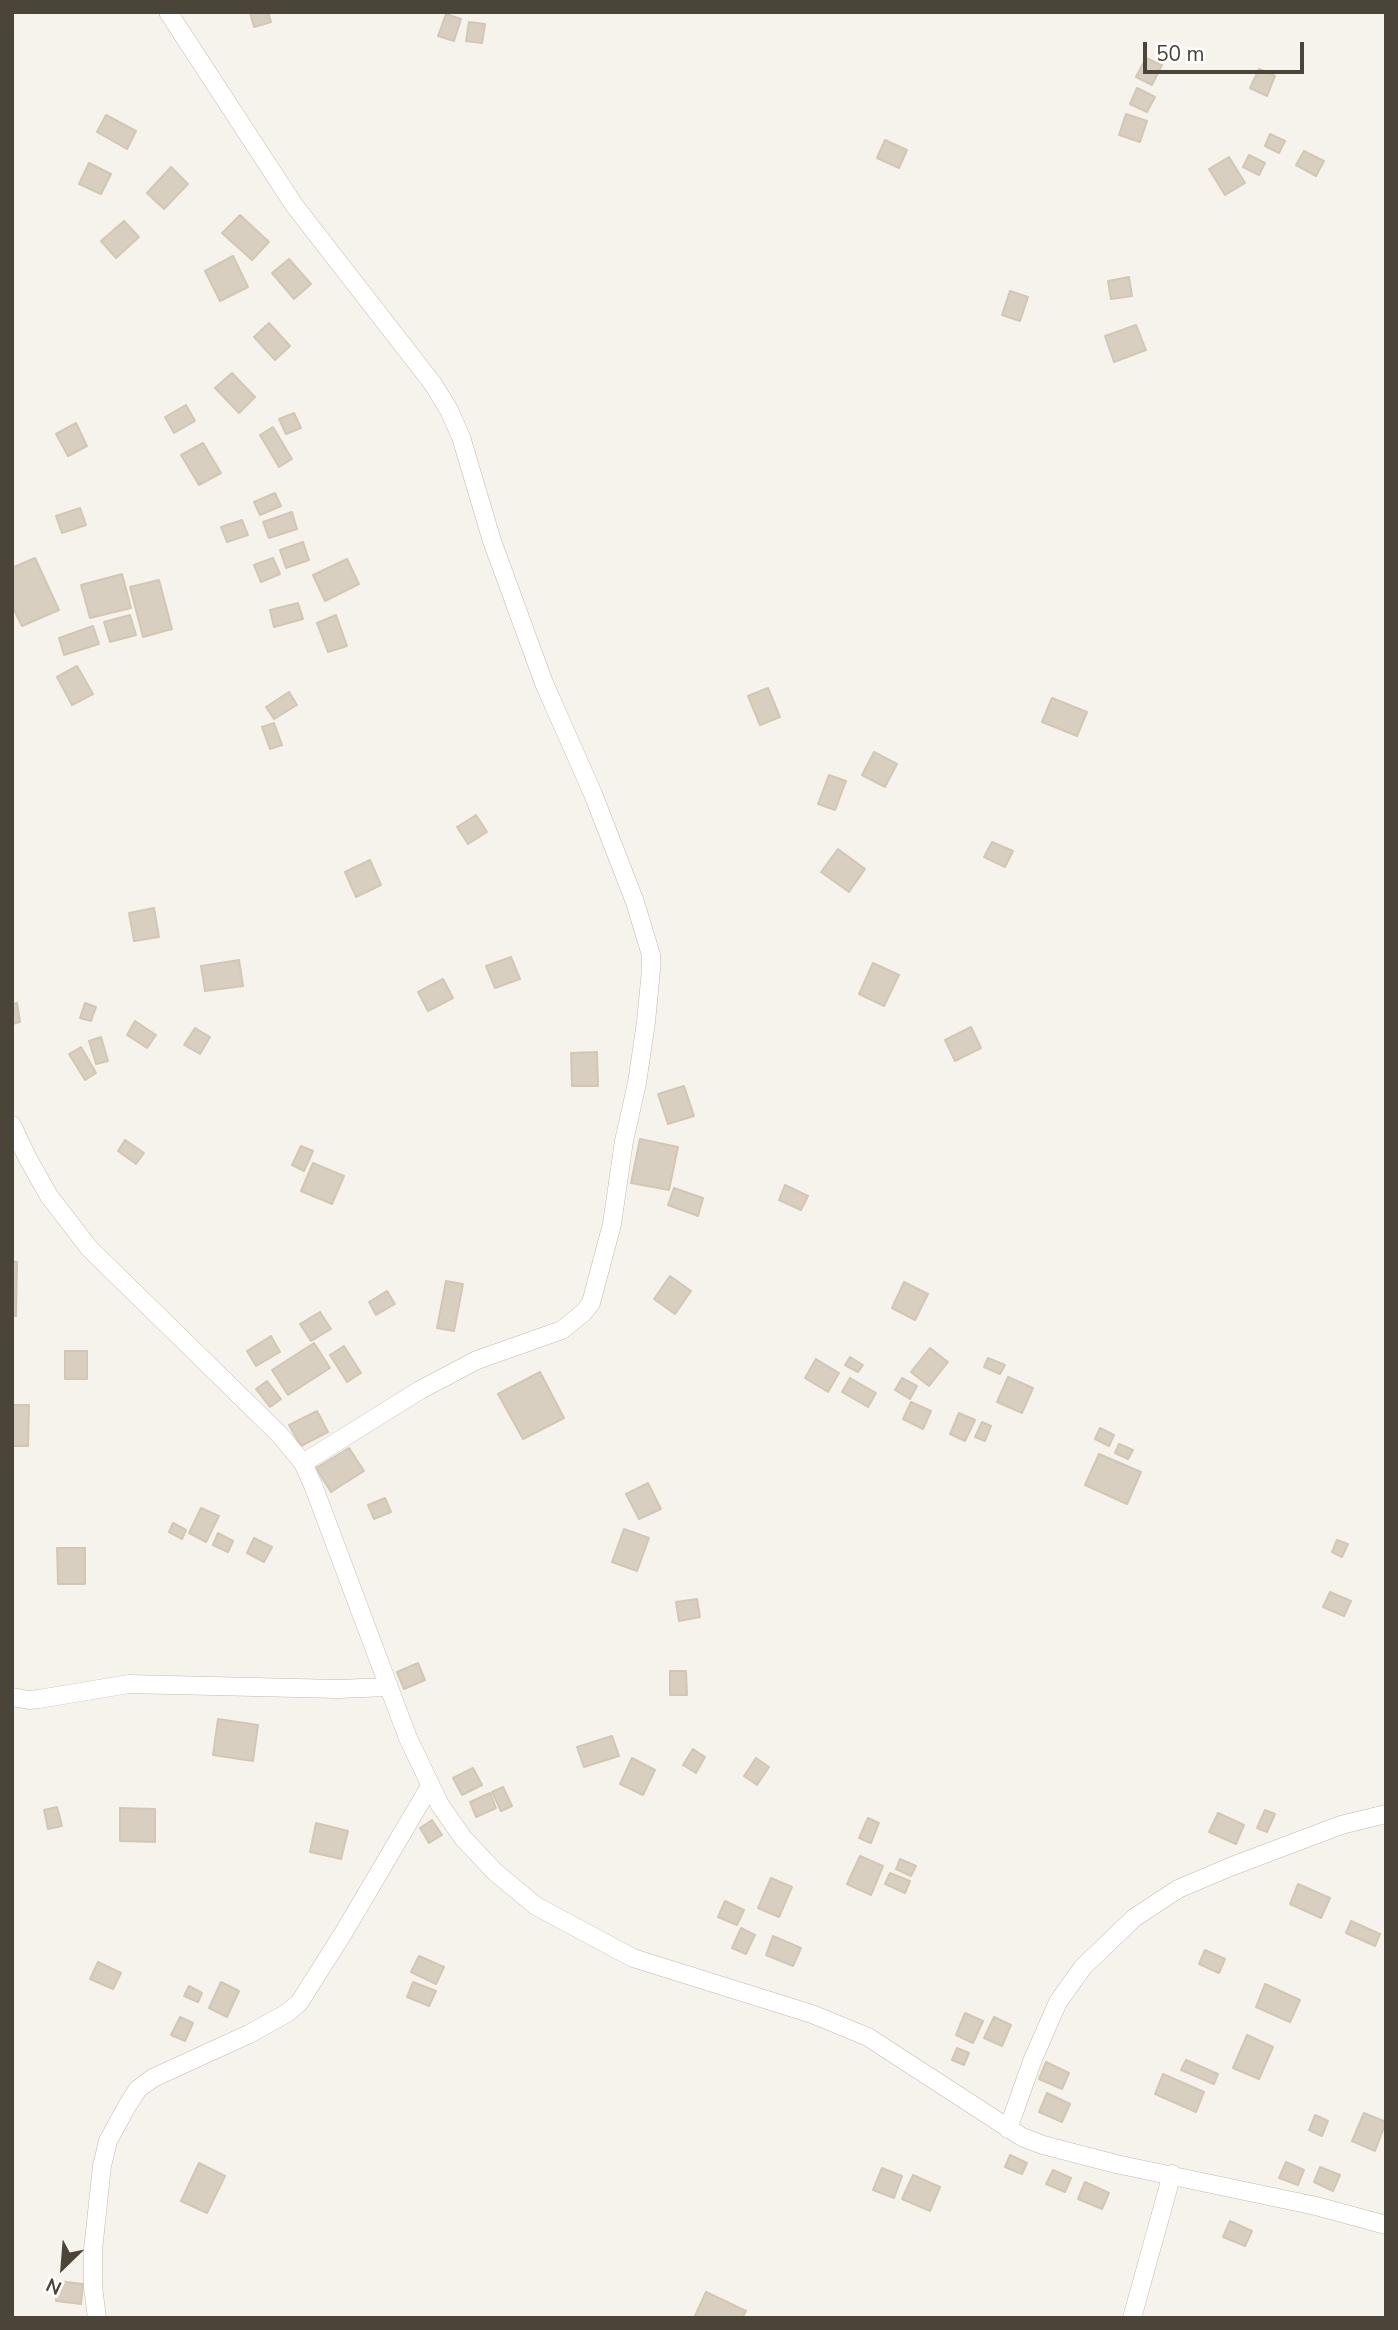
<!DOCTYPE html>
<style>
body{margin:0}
#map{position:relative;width:1398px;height:2330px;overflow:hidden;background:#f6f3ec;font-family:"Nunito Sans",sans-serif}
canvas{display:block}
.frame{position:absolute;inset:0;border:14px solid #4b4439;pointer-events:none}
.north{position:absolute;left:28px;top:2232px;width:70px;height:70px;-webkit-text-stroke:5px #fff;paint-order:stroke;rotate:205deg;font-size:19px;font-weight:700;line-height:28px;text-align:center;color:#4b4439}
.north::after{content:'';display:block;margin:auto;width:24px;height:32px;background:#4b4439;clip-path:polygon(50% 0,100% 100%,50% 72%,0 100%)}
.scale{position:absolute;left:1143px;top:42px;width:161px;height:32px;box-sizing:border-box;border:4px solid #4b4439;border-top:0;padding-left:9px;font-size:21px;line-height:24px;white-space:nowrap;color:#4b4439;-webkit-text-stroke:5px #fff;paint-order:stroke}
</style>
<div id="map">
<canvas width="1398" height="2330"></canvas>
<div class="frame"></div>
<div class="north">N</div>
<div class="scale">50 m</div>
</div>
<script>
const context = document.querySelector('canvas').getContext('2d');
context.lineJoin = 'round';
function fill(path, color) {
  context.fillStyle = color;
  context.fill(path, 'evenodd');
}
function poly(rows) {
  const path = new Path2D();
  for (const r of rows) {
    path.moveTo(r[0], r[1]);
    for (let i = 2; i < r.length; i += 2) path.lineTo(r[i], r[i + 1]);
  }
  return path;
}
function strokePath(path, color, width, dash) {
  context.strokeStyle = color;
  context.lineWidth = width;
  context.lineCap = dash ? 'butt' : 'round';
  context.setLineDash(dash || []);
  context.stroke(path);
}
const building = poly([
 [250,12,268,12,271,22,254,27,250,12],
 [446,14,461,19,454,41,438,36,446,14],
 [469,22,485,24,482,43,466,41,469,22],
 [1146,58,1162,65,1152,85,1136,77,1146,58],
 [1259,69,1275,76,1267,96,1250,88,1259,69],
 [1137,88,1155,97,1147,112,1130,104,1137,88],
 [1126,114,1147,121,1140,142,1119,135,1126,114],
 [106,115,136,131,127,149,97,132,106,115],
 [1270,134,1285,141,1279,153,1265,146,1270,134],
 [885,140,907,150,899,168,877,158,885,140],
 [1304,151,1324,161,1316,176,1296,165,1304,151],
 [1249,155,1265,163,1259,175,1243,167,1249,155],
 [1229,157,1245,183,1225,195,1209,169,1229,157],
 [89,163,111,174,101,194,79,184,89,163],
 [171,167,188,184,164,209,147,193,171,167],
 [240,215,269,242,252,260,222,233,240,215],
 [124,221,139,237,116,258,101,241,124,221],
 [233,256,248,287,220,301,205,271,233,256],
 [289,259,311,284,294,299,272,273,289,259],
 [1129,277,1132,296,1111,299,1108,281,1129,277],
 [1010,291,1028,297,1020,321,1002,315,1010,291],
 [269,323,290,346,275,360,254,337,269,323],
 [1136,325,1146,350,1114,362,1105,336,1136,325],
 [232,373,255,397,239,413,215,388,232,373],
 [186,405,195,421,174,433,165,417,186,405],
 [294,413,301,428,286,434,279,419,294,413],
 [76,423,87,446,68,456,56,434,76,423],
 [273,427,292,459,279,467,260,435,273,427],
 [203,443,221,473,199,485,181,455,203,443],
 [275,493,281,506,260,515,254,502,275,493],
 [80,508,86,525,62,533,56,516,80,508],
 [292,512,297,529,269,538,263,522,292,512],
 [242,520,248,535,227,542,221,527,242,520],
 [303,542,309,560,286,568,280,550,303,542],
 [35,558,59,610,22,626,12,606,12,568,35,558],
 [273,558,280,574,261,582,254,565,273,558],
 [347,559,359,584,325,601,313,575,347,559],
 [122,574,131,608,90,618,81,585,122,574],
 [159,580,172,629,143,637,130,587,159,580],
 [298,603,303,619,274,627,270,610,298,603],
 [130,615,136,635,110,642,104,622,130,615],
 [336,615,347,646,328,652,317,623,336,615],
 [93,626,99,644,64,655,59,638,93,626],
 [77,666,93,694,72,705,57,677,77,666],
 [768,688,780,717,760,725,748,696,768,688],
 [289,692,297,705,274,719,266,707,289,692],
 [1052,698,1087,712,1077,736,1042,722,1052,698],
 [274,723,282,745,270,749,262,727,274,723],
 [874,752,897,764,885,787,862,775,874,752],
 [829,775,846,781,835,810,818,804,829,775],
 [476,815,487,832,468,844,457,827,476,815],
 [992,842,1013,851,1005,867,984,857,992,842],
 [838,849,865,869,849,892,821,872,838,849],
 [370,860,381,885,356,897,345,872,370,860],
 [154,908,159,937,134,941,129,913,154,908],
 [511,957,520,979,495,988,486,966,511,957],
 [239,960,243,986,205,991,201,966,239,960],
 [873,963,899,975,884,1006,859,994,873,963],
 [443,979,453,998,428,1011,418,992,443,979],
 [17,1003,20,1022,12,1024,12,1004,17,1003],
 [85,1003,96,1007,91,1021,80,1018,85,1003],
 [135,1021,156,1035,147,1048,127,1035,135,1021],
 [971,1027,981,1048,955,1061,945,1040,971,1027],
 [195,1028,210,1037,200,1054,184,1045,195,1028],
 [101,1037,108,1061,96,1064,89,1041,101,1037],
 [81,1047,96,1073,85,1080,69,1054,81,1047],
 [597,1052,598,1086,572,1086,571,1053,597,1052],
 [684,1086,694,1116,668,1124,658,1094,684,1086],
 [640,1139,678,1147,669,1190,631,1183,640,1139],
 [125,1140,144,1153,136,1164,118,1151,125,1140],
 [301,1146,313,1151,304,1171,292,1165,301,1146],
 [313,1163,344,1176,332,1204,301,1191,313,1163],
 [785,1185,808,1196,801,1210,779,1200,785,1185],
 [674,1188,703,1198,698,1216,668,1205,674,1188],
 [12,1261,17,1262,16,1316,12,1316,12,1261],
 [670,1276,691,1291,675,1314,654,1299,670,1276],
 [446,1281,463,1284,454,1331,437,1328,446,1281],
 [904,1282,928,1294,915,1320,892,1308,904,1282],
 [387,1291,395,1304,376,1315,369,1302,387,1291],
 [320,1312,331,1329,311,1341,300,1324,320,1312],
 [271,1336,280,1352,256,1366,247,1351,271,1336],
 [314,1343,330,1368,288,1395,272,1370,314,1343],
 [344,1346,361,1373,347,1382,330,1355,344,1346],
 [930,1348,948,1362,929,1386,911,1372,930,1348],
 [65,1351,87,1351,87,1379,65,1379,65,1351],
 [850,1357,863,1365,858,1372,845,1365,850,1357],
 [988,1358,1005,1365,1000,1374,984,1367,988,1358],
 [816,1359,839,1373,828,1392,805,1378,816,1359],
 [540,1372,564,1418,523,1439,498,1394,540,1372],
 [1008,1377,1033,1388,1022,1413,997,1402,1008,1377],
 [850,1378,876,1393,868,1407,842,1392,850,1378],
 [902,1378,917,1386,910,1399,895,1390,902,1378],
 [267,1381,281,1399,270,1407,256,1389,267,1381],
 [911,1402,931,1411,923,1429,903,1419,911,1402],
 [12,1405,29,1405,28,1446,12,1446,12,1405],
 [317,1411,328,1432,301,1446,289,1425,317,1411],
 [959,1413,975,1420,965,1441,950,1434,959,1413],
 [982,1422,991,1426,985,1441,975,1437,982,1422],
 [1100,1428,1114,1435,1109,1446,1095,1439,1100,1428],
 [1119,1444,1133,1450,1128,1459,1115,1453,1119,1444],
 [349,1448,364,1471,331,1492,316,1468,349,1448],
 [1099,1454,1141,1472,1127,1504,1085,1485,1099,1454],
 [648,1483,661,1509,639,1519,626,1494,648,1483],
 [385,1498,391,1512,374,1519,368,1505,385,1498],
 [201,1508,219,1516,206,1542,189,1533,201,1508],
 [173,1523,186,1530,182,1539,169,1532,173,1523],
 [624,1529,649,1538,637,1571,612,1562,624,1529],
 [218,1533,233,1541,228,1552,213,1545,218,1533],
 [254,1538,272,1547,264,1562,247,1553,254,1538],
 [1337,1540,1348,1544,1342,1557,1332,1552,1337,1540],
 [57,1548,85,1548,85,1584,58,1584,57,1548],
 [1330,1592,1351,1601,1344,1616,1323,1607,1330,1592],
 [697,1599,700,1617,679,1621,676,1602,697,1599],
 [418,1663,425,1680,404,1689,397,1672,418,1663],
 [670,1671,686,1671,687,1695,670,1695,670,1671],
 [218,1719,258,1725,253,1761,213,1755,218,1719],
 [612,1736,619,1756,584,1767,577,1747,612,1736],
 [693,1749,705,1757,696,1773,683,1765,693,1749],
 [632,1758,655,1770,643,1795,620,1784,632,1758],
 [756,1758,769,1767,757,1785,744,1776,756,1758],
 [473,1768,482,1785,462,1795,453,1778,473,1768],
 [503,1787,512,1806,501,1811,492,1792,503,1787],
 [490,1793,496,1808,476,1817,470,1802,490,1793],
 [57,1807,62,1826,48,1829,44,1810,57,1807],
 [120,1808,155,1809,155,1842,120,1841,120,1808],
 [1265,1810,1275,1814,1267,1832,1257,1828,1265,1810],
 [1218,1813,1244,1825,1236,1844,1209,1832,1218,1813],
 [868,1818,879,1823,871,1843,859,1838,868,1818],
 [432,1820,442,1835,429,1843,420,1828,432,1820],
 [316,1823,348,1831,341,1859,310,1852,316,1823],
 [860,1856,883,1866,871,1895,847,1884,860,1856],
 [900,1859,916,1866,911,1876,896,1869,900,1859],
 [890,1873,910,1881,905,1893,885,1884,890,1873],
 [771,1878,792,1887,779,1917,758,1908,771,1878],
 [1298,1884,1330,1898,1321,1918,1290,1904,1298,1884],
 [725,1901,744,1910,737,1925,718,1917,725,1901],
 [1351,1921,1380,1934,1375,1946,1346,1933,1351,1921],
 [741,1928,755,1935,746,1954,732,1948,741,1928],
 [773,1936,801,1948,793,1966,766,1955,773,1936],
 [1205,1950,1225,1959,1219,1973,1199,1964,1205,1950],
 [419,1956,444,1967,436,1984,411,1972,419,1956],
 [98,1962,121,1973,113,1989,90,1979,98,1962],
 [221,1982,239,1991,227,2017,209,2008,221,1982],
 [413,1982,436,1991,429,2006,407,1997,413,1982],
 [1265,1984,1300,2000,1290,2022,1256,2007,1265,1984],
 [189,1986,202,1993,198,2002,184,1996,189,1986],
 [965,2013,983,2021,973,2043,956,2035,965,2013],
 [180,2017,193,2023,185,2041,171,2035,180,2017],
 [994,2017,1011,2025,1002,2046,984,2038,994,2017],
 [1247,2035,1273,2047,1259,2079,1233,2068,1247,2035],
 [957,2048,969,2053,964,2065,952,2060,957,2048],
 [1186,2060,1218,2074,1214,2084,1181,2070,1186,2060],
 [1046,2062,1069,2073,1062,2089,1039,2079,1046,2062],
 [1163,2074,1204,2092,1196,2112,1155,2094,1163,2074],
 [1047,2093,1070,2104,1062,2122,1039,2112,1047,2093],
 [1364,2113,1386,2122,1375,2151,1352,2141,1364,2113],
 [1315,2115,1328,2121,1322,2136,1309,2130,1315,2115],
 [1010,2155,1027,2163,1022,2174,1005,2167,1010,2155],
 [1286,2162,1304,2170,1298,2185,1279,2178,1286,2162],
 [199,2163,225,2176,207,2213,181,2201,199,2163],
 [1320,2167,1340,2175,1333,2191,1314,2182,1320,2167],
 [882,2168,902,2176,894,2198,873,2190,882,2168],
 [1053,2170,1071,2178,1065,2192,1046,2184,1053,2170],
 [913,2175,940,2187,930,2211,902,2199,913,2175],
 [1085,2182,1109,2193,1102,2209,1078,2199,1085,2182],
 [1230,2221,1252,2231,1245,2246,1223,2237,1230,2221],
 [58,2281,83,2284,81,2304,56,2301,58,2281],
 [706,2292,746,2311,742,2318,694,2318,706,2292]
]);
fill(building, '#d8cfc1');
strokePath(building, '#d3c7b4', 2);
const minor = poly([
 [168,12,294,205,433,384,449,410,461,437,492,541,544,683,593,794,635,902,651,955,651,970,646,1022,637,1083,624,1141,612,1224,591,1303,584,1312,562,1330,477,1360,420,1390,303,1463],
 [12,1125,27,1157,49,1196,89,1248,280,1435,303,1463,313,1485,408,1738,440,1805,463,1838,495,1872,536,1906,633,1958,812,2014,868,2037,1022,2137,1043,2145,1116,2164,1316,2206,1386,2225],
 [12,1697,29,1700,39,1699,129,1684,338,1689,388,1687],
 [1008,2129,1033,2059,1058,2002,1083,1967,1134,1918,1178,1889,1230,1867,1341,1825,1386,1814],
 [97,2318,93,2287,93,2250,102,2166,108,2141,127,2106,138,2089,153,2078,249,2034,287,2013,299,2003,344,1932,430,1786],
 [1132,2318,1172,2174]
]);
strokePath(minor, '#c2bbae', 19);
strokePath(minor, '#fff', 18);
</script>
